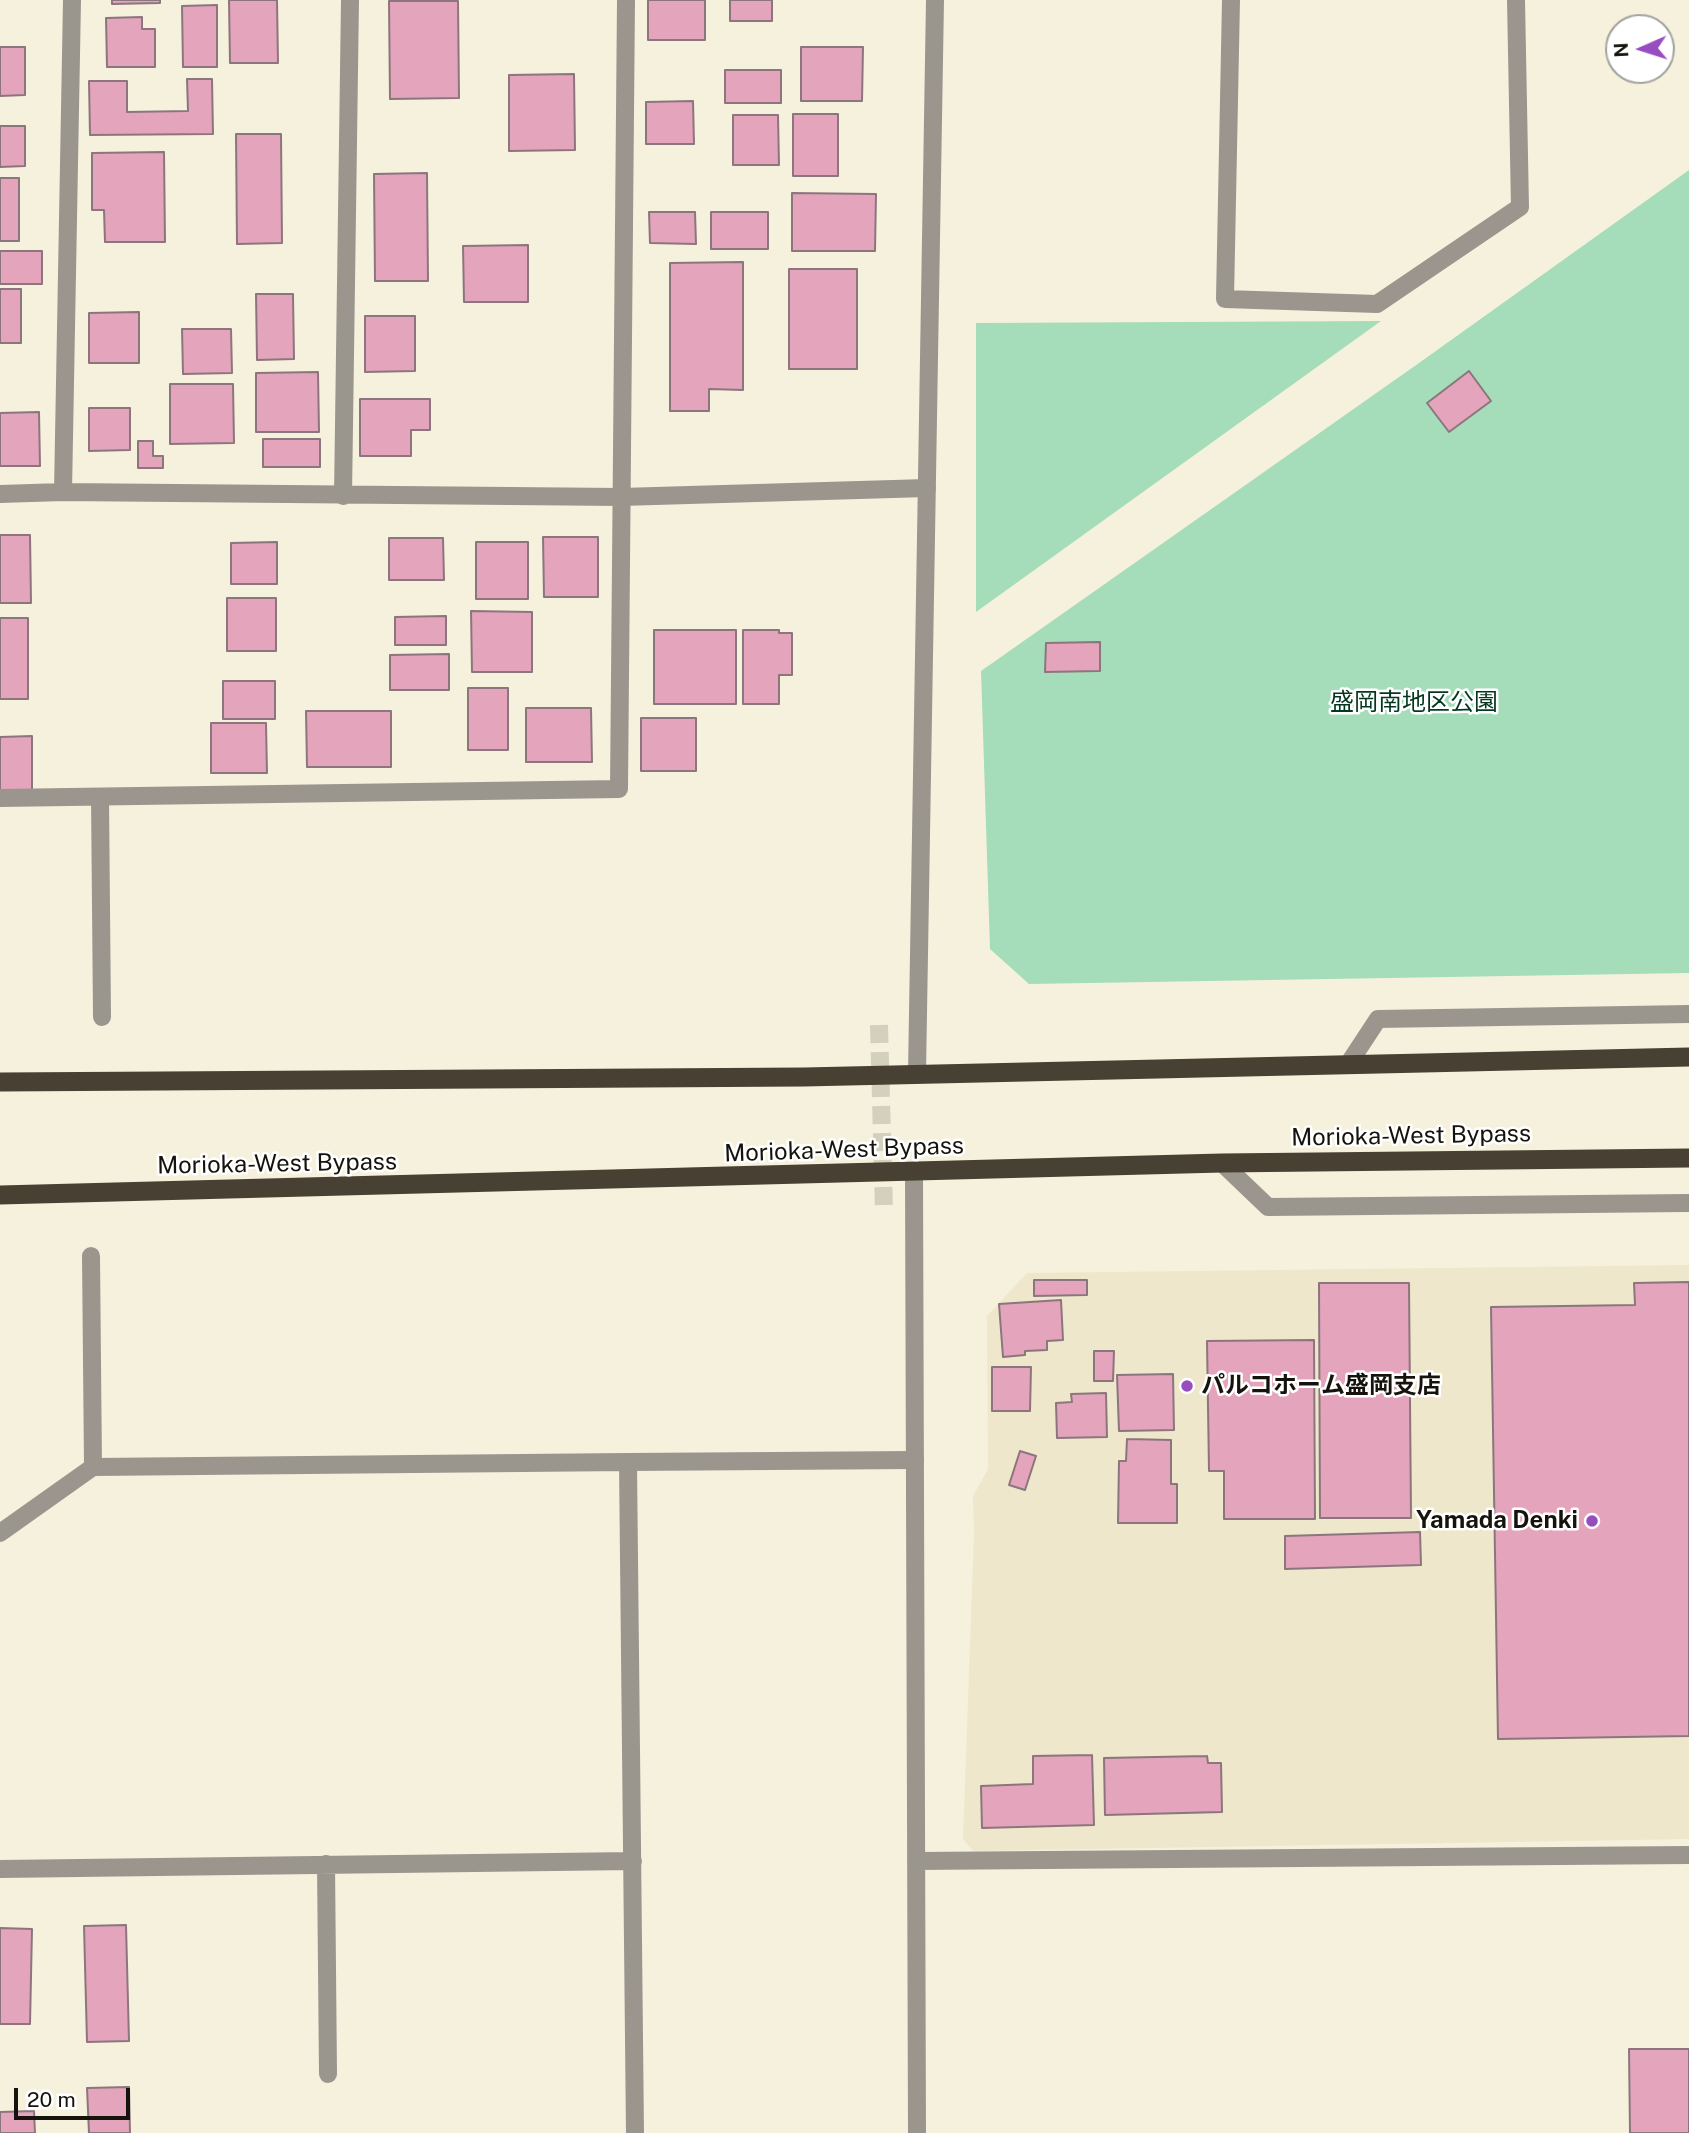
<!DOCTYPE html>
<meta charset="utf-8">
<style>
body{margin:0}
#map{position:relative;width:1689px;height:2133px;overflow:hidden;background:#f6f1dd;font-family:"Public Sans",sans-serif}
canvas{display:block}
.north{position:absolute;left:1605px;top:14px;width:70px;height:70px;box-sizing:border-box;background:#fff;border:2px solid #a1a19e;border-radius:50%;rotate:267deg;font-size:19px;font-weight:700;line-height:28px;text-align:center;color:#15130c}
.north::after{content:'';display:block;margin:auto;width:24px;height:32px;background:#974dc0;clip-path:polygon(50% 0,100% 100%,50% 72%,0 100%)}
.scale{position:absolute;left:14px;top:2088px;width:116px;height:32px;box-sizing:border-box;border:4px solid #15130c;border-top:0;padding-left:9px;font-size:21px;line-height:24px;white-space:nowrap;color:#15130c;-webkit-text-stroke:5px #fff;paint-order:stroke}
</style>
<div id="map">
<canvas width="1689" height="2133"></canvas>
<div class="north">N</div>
<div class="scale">20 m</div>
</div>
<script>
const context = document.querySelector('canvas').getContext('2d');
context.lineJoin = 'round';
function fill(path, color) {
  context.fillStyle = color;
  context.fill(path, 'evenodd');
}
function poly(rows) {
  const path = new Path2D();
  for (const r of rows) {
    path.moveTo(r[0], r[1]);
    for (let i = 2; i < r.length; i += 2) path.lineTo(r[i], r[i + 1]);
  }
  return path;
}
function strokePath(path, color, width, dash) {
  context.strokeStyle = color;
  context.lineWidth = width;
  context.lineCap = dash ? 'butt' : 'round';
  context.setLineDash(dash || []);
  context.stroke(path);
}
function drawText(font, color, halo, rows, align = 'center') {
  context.font = font + ' "Public Sans","Noto Sans JP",sans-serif';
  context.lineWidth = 5;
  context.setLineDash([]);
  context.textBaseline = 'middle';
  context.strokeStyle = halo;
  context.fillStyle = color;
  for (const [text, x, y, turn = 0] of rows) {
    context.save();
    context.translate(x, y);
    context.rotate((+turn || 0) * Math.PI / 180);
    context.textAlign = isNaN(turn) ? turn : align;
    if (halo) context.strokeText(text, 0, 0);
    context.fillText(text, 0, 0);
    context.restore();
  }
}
fill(poly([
 [1689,1265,1689,1839,973,1851,963,1839,974,1533,973,1496,988,1469,987,1316,1027,1273]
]), '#eee7cb');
fill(poly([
 [1689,170,1689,973,1029,984,990,949,981,671,1419,363],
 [1381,321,976,612,976,323]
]), '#a5ddba');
const building = poly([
 [112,0,160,0,160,3,112,4,112,0],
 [229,0,277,0,278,63,230,63,229,0],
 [648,0,705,0,705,40,648,40,648,0],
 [730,0,772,0,772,21,730,21,730,0],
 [389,1,458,1,459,98,390,99,389,1],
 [217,5,217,67,183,67,182,6,217,5],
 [142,17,142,29,155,29,155,67,107,67,106,18,142,17],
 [0,47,25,47,25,95,0,96,0,47],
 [801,47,863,47,862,101,801,101,801,47],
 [725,70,781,70,781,103,725,103,725,70],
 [574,74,575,150,509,151,509,75,574,74],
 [187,79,212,79,213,134,90,135,89,81,127,81,127,112,188,111,187,79],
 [693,101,694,144,646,144,646,102,693,101],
 [793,114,838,114,838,176,793,176,793,114],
 [733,115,778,115,779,165,733,165,733,115],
 [0,126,25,126,25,166,0,167,0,126],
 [236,134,281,134,282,243,237,244,236,134],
 [164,152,165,242,105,242,104,210,92,210,92,153,164,152],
 [427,173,428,281,375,281,374,174,427,173],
 [0,178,19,178,19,241,0,241,0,178],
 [792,193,876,194,875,251,792,251,792,193],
 [649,212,695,212,696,244,650,243,649,212],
 [711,212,768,212,768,249,711,249,711,212],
 [528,245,528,302,464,302,463,246,528,245],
 [0,251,42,251,42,284,0,284,0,251],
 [743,262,743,390,709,389,709,411,670,411,670,263,743,262],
 [789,269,857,269,857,369,789,369,789,269],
 [0,289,21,289,21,343,0,343,0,289],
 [256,294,293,294,294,359,257,360,256,294],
 [139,312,139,363,89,363,89,313,139,312],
 [365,316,415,316,415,371,365,372,365,316],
 [182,329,231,329,232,373,183,374,182,329],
 [1469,371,1491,401,1449,432,1427,403,1469,371],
 [318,372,319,432,256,432,256,373,318,372],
 [170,384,233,384,234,443,170,444,170,384],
 [360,399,430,399,430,430,411,430,411,456,360,456,360,399],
 [89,408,130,408,130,450,89,451,89,408],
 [39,412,40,466,0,466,0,413,39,412],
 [263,439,320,439,320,467,263,467,263,439],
 [138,441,153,441,153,456,163,456,163,468,138,468,138,441],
 [0,535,30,535,31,603,0,603,0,535],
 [543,537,598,537,598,597,544,597,543,537],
 [389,538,443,538,444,580,389,580,389,538],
 [277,542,277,584,231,584,231,543,277,542],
 [476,542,528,542,528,599,476,599,476,542],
 [227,598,276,598,276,651,227,651,227,598],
 [471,611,532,612,532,672,472,672,471,611],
 [446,616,446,645,395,645,395,617,446,616],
 [0,618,28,618,28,699,0,699,0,618],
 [654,630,736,630,736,704,654,704,654,630],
 [743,630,779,630,779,633,792,633,792,675,779,675,779,704,743,704,743,630],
 [1100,642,1100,671,1045,672,1046,643,1100,642],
 [449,654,449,690,390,690,390,655,449,654],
 [223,681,275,681,275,719,223,719,223,681],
 [468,688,508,688,508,750,468,750,468,688],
 [526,708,591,708,592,762,526,762,526,708],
 [306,711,391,711,391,767,307,767,306,711],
 [641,718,696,718,696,771,641,771,641,718],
 [211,723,266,723,267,773,211,773,211,723],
 [32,736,32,794,0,795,0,737,32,736],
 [1034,1280,1087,1280,1087,1295,1034,1296,1034,1280],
 [1689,1282,1689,1736,1498,1739,1491,1307,1635,1305,1634,1283,1689,1282],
 [1319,1283,1409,1283,1411,1518,1320,1518,1319,1283],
 [1061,1300,1063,1340,1047,1341,1047,1350,1025,1351,1025,1355,1003,1357,999,1304,1061,1300],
 [1314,1340,1315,1519,1224,1519,1224,1471,1209,1471,1207,1341,1314,1340],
 [1094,1351,1114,1351,1113,1381,1094,1381,1094,1351],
 [992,1367,1031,1367,1030,1411,992,1411,992,1367],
 [1173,1374,1174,1430,1119,1431,1117,1375,1173,1374],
 [1106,1393,1107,1437,1057,1438,1056,1403,1072,1402,1071,1394,1106,1393],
 [1127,1439,1171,1440,1171,1484,1177,1484,1177,1523,1118,1523,1119,1461,1126,1461,1127,1439],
 [1020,1451,1036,1456,1025,1490,1009,1485,1020,1451],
 [1420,1532,1421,1565,1285,1569,1285,1536,1420,1532],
 [1092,1755,1094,1825,982,1828,981,1786,1033,1784,1033,1756,1092,1755],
 [1207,1756,1208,1763,1221,1763,1222,1812,1105,1815,1104,1758,1207,1756],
 [126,1925,129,2041,87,2042,84,1926,126,1925],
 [0,1928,32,1929,30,2024,0,2024,0,1928],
 [1629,2049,1689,2049,1689,2133,1630,2133,1629,2049],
 [129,2087,130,2133,89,2133,87,2088,129,2087],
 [34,2111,35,2133,0,2133,0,2112,34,2111]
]);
fill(building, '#e4a4bc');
strokePath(building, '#8b767d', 2);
strokePath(poly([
 [879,1025,884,1211]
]), '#d4d0be', 18, [18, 9]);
strokePath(poly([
 [100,797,102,1017],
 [91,1256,93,1467],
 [628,1462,915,1460]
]), '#9a968e', 18);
strokePath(poly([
 [1231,0,1225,299,1377,304,1520,207,1516,0],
 [63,492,72,0],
 [0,494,63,492,621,497,927,488],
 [343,496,350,0],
 [0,798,619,789,626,0],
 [1349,1063,1378,1019,1689,1014],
 [1222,1163,1268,1207,1689,1203],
 [914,1172,917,2133],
 [0,1533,93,1467,628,1462,635,2133],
 [916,1861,1689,1855],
 [326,1864,328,2074],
 [0,1869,633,1861]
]), '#9a968e', 18);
strokePath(poly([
 [917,1073,935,0]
]), '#9a968e', 18);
strokePath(poly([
 [0,1082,804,1077,1689,1057],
 [0,1195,1222,1163,1689,1158]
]), '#484032', 19);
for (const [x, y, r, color] of [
 [1187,1386,7,"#974dc0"],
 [1592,1521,7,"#974dc0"]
]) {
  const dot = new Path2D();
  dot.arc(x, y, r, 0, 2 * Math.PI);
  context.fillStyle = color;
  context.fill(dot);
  strokePath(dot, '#fff', 2.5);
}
drawText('24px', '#04371f', '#fff', [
 ["盛岡南地区公園",1414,703]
]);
drawText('24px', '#15130c', '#fff', [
 ["Morioka-West Bypass",1411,1136,-1],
 ["Morioka-West Bypass",844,1150,-2],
 ["Morioka-West Bypass",277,1164,-1]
]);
drawText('bold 24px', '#15130c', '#fff', [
 ["パルコホーム盛岡支店",1201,1386],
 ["Yamada Denki",1578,1521,"right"]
], 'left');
</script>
